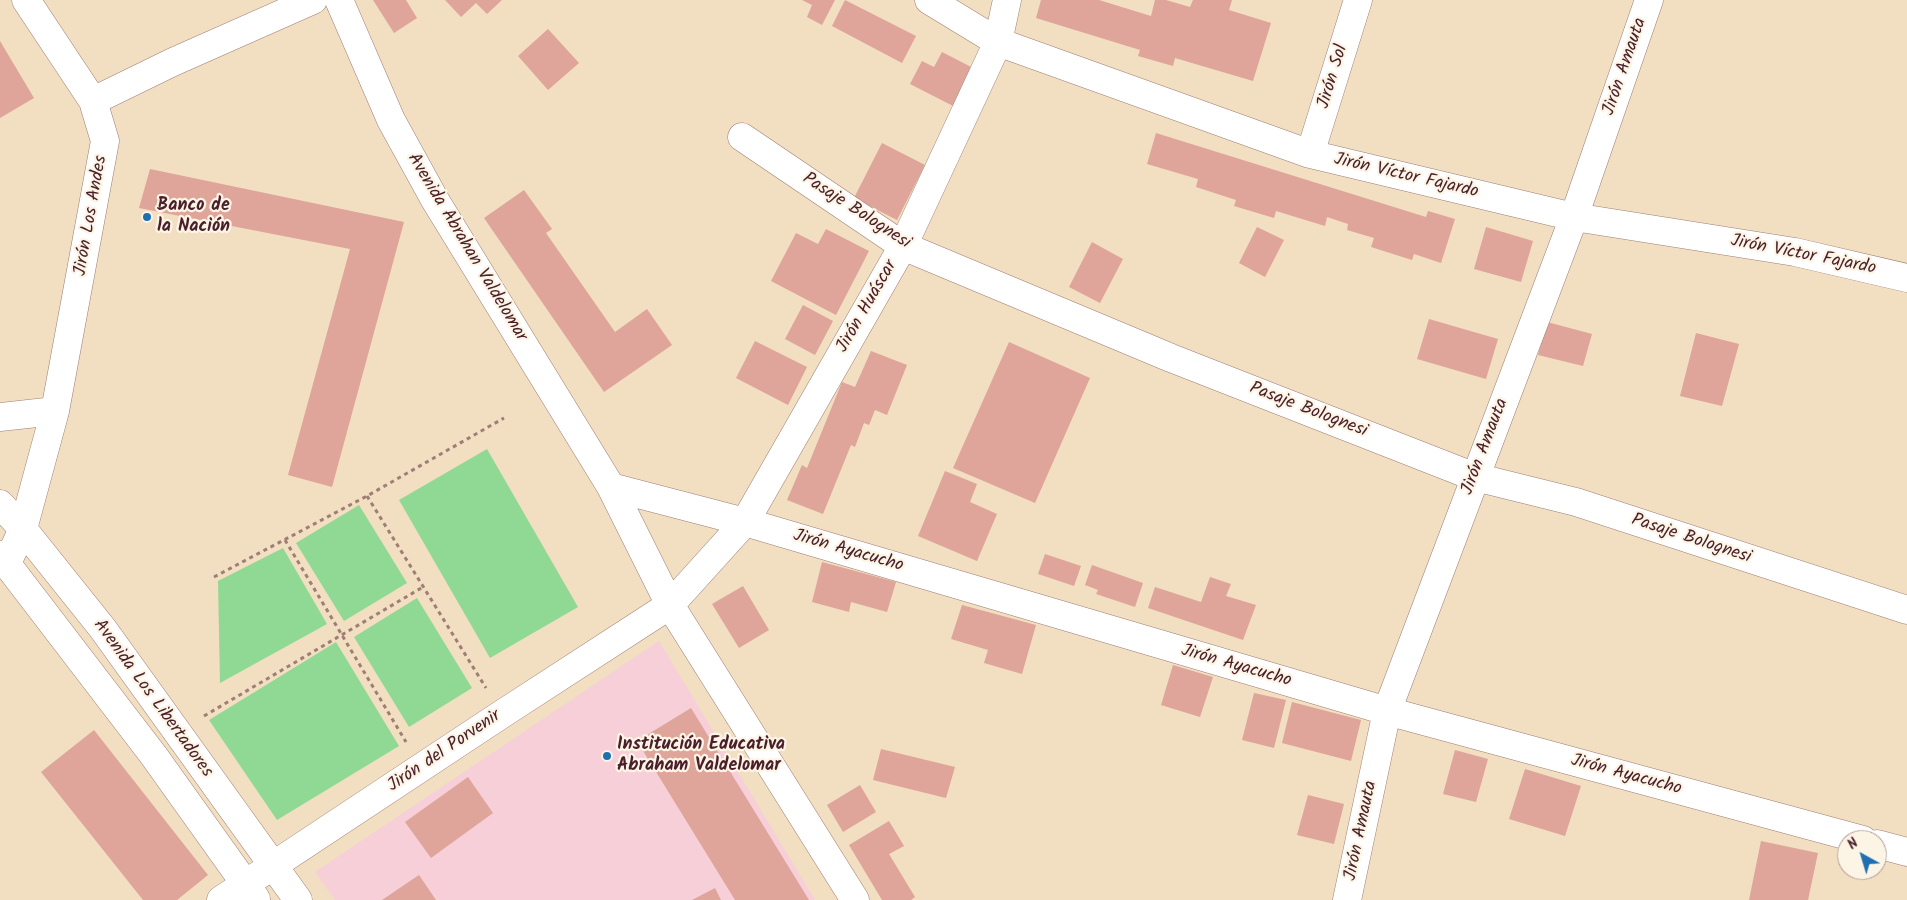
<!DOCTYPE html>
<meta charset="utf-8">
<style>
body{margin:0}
#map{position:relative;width:1907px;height:900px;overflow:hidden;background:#f2dec0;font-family:Kalam,sans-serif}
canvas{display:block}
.north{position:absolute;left:1837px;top:830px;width:50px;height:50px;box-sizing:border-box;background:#fcf5e5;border:1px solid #b59f9b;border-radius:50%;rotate:321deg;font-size:14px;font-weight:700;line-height:20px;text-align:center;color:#4a1f2b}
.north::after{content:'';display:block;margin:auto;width:18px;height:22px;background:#1f6fb2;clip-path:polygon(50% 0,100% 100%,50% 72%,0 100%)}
</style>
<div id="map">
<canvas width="1907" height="900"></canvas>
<div class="north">N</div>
</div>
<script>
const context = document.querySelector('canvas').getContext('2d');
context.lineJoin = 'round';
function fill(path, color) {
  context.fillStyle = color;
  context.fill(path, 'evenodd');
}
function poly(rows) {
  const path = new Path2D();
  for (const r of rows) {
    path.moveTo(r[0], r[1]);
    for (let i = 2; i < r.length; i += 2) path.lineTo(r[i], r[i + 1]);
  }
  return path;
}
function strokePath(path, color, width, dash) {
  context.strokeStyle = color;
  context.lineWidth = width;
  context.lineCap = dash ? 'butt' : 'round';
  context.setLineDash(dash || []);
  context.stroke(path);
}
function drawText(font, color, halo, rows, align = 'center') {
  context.font = font + ' Kalam,sans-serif';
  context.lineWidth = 4.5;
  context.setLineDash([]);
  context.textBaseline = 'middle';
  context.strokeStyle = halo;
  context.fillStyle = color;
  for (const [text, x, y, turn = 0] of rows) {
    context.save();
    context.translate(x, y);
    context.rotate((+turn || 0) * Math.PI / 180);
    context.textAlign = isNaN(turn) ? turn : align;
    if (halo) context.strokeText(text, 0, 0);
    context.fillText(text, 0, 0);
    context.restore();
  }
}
fill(poly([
 [659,641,815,900,335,900,315,872]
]), '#f6cfd8');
fill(poly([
 [487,449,578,607,490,658,399,500],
 [359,505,407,583,344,621,296,543],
 [283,548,327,624,220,683,218,581],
 [417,598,472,688,409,727,354,637],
 [336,642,399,746,277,820,209,720]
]), '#90d994');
fill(poly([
 [373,0,406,0,417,18,394,33],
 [445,0,502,0,487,14,476,3,461,17],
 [802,0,835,0,822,25,807,17,812,5],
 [845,0,916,36,902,63,832,26],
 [1041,0,1099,0,1151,16,1155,0,1166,0,1190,7,1193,0,1232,0,1229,10,1271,23,1253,81,1175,58,1173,66,1138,56,1140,50,1036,18],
 [548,29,579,63,548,90,518,56],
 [0,41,34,98,0,118],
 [942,52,977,70,957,108,910,84,922,61,934,67],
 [1156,133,1426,217,1428,211,1455,219,1441,263,1414,254,1412,260,1371,247,1374,238,1347,230,1348,224,1327,217,1325,226,1276,211,1274,218,1234,206,1236,200,1196,187,1198,179,1147,164],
 [882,143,925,165,897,220,854,198],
 [150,169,404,222,332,487,288,475,350,249,139,208],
 [524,190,552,229,546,233,615,332,647,309,672,345,604,392,484,218],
 [1257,227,1284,240,1265,277,1239,263],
 [1486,227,1533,241,1521,282,1474,269],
 [826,229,869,251,836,315,771,281,796,233,818,244],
 [1092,242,1123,259,1100,303,1069,287],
 [803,305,833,321,815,355,785,339],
 [1429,319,1498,339,1486,379,1417,359],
 [1547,322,1592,334,1583,366,1538,355],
 [1696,333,1739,344,1722,406,1680,396],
 [755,341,807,367,788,405,736,378],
 [1009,342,1090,378,1035,503,953,468],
 [871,351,907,365,887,415,875,410,869,425,864,423,855,447,851,445,823,514,787,500,802,465,807,468,842,382,855,387],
 [945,471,977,484,970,502,997,514,977,561,918,536],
 [1045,554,1081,566,1074,586,1038,574],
 [822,562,896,582,887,612,851,602,849,612,812,602],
 [1092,565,1143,583,1135,607,1096,594,1098,590,1085,585],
 [1210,577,1231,584,1226,596,1256,605,1243,640,1148,608,1155,587,1201,602],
 [743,586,769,630,739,648,712,604],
 [962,605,1036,625,1022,674,984,663,988,650,951,639],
 [1173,665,1213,677,1200,717,1161,705],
 [1254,693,1286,700,1274,748,1242,740],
 [1292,702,1361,720,1351,761,1282,743],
 [691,708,809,900,735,900,637,741],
 [94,730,208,875,177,900,143,900,41,772],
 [881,749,955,767,946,798,873,780],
 [1455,750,1488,759,1476,802,1443,794],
 [1525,769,1581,786,1565,836,1509,819],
 [468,777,493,813,431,858,405,822],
 [860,785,876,812,843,832,827,805],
 [1308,795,1344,804,1334,844,1297,835],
 [889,821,904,846,889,854,915,897,911,900,882,900,849,845],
 [1761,841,1818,853,1808,900,1749,900],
 [419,875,436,900,382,900],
 [715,888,721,900,692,900]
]), '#dfa49a');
const minor = poly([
 [339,0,391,120,435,200,611,487,670,605,855,900],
 [929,0,998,42,1310,154,1574,217,1795,252,1907,278],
 [93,101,173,62,313,0],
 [742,137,903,246,1171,358,1475,477,1576,502,1907,610],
 [1310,154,1358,0],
 [0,417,55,411],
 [611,487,745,522,1387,711,1863,840],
 [0,504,23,529,103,629,298,900],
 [0,555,154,756,256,899],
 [7,563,23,529,55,411,105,141,93,101,26,0],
 [1877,844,1907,852],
 [221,900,502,714,670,605,745,522,903,246,998,42,1007,0],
 [1347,900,1387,711,1574,217,1649,0]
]);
strokePath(minor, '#9e7e76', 29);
strokePath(poly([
 [367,496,486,688],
 [285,540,406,742],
 [214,577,367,496,504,418],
 [204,716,423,587]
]), '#9e7e76', 3, [4, 4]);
strokePath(minor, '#fff', 28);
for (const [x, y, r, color] of [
 [147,217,5,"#1f6fb2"],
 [607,756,5,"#1f6fb2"]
]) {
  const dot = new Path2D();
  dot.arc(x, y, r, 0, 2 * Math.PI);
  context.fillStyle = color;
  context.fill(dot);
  strokePath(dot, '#fcf5e5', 2);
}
drawText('18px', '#4a1f2b', '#fcf5e5', [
 ["Jirón Amauta",1626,67,-71],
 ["Jirón Sol",1334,77,-73],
 ["Jirón Víctor Fajardo",1406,177,13],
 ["Pasaje Bolognesi",856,212,33],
 ["Jirón Los Andes",92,216,-80],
 ["Avenida Abrahan Valdelomar",466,248,59],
 ["Jirón Víctor Fajardo",1803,256,11],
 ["Jirón Huáscar",868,307,-60],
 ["Pasaje Bolognesi",1308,411,21],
 ["Jirón Amauta",1486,447,-69],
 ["Pasaje Bolognesi",1691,540,18],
 ["Jirón Ayacucho",848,552,16],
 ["Jirón Ayacucho",1236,667,16],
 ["Avenida Los Libertadores",152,699,54],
 ["Jirón del Porvenir",445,752,-34],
 ["Jirón Ayacucho",1626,776,15],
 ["Jirón Amauta",1362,831,-78]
]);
drawText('bold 18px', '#4a1f2b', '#fcf5e5', [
 ["Banco de",157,207],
 ["la Nación",157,228],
 ["Institución Educativa",617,746],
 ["Abraham Valdelomar",617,767]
], 'left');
</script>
